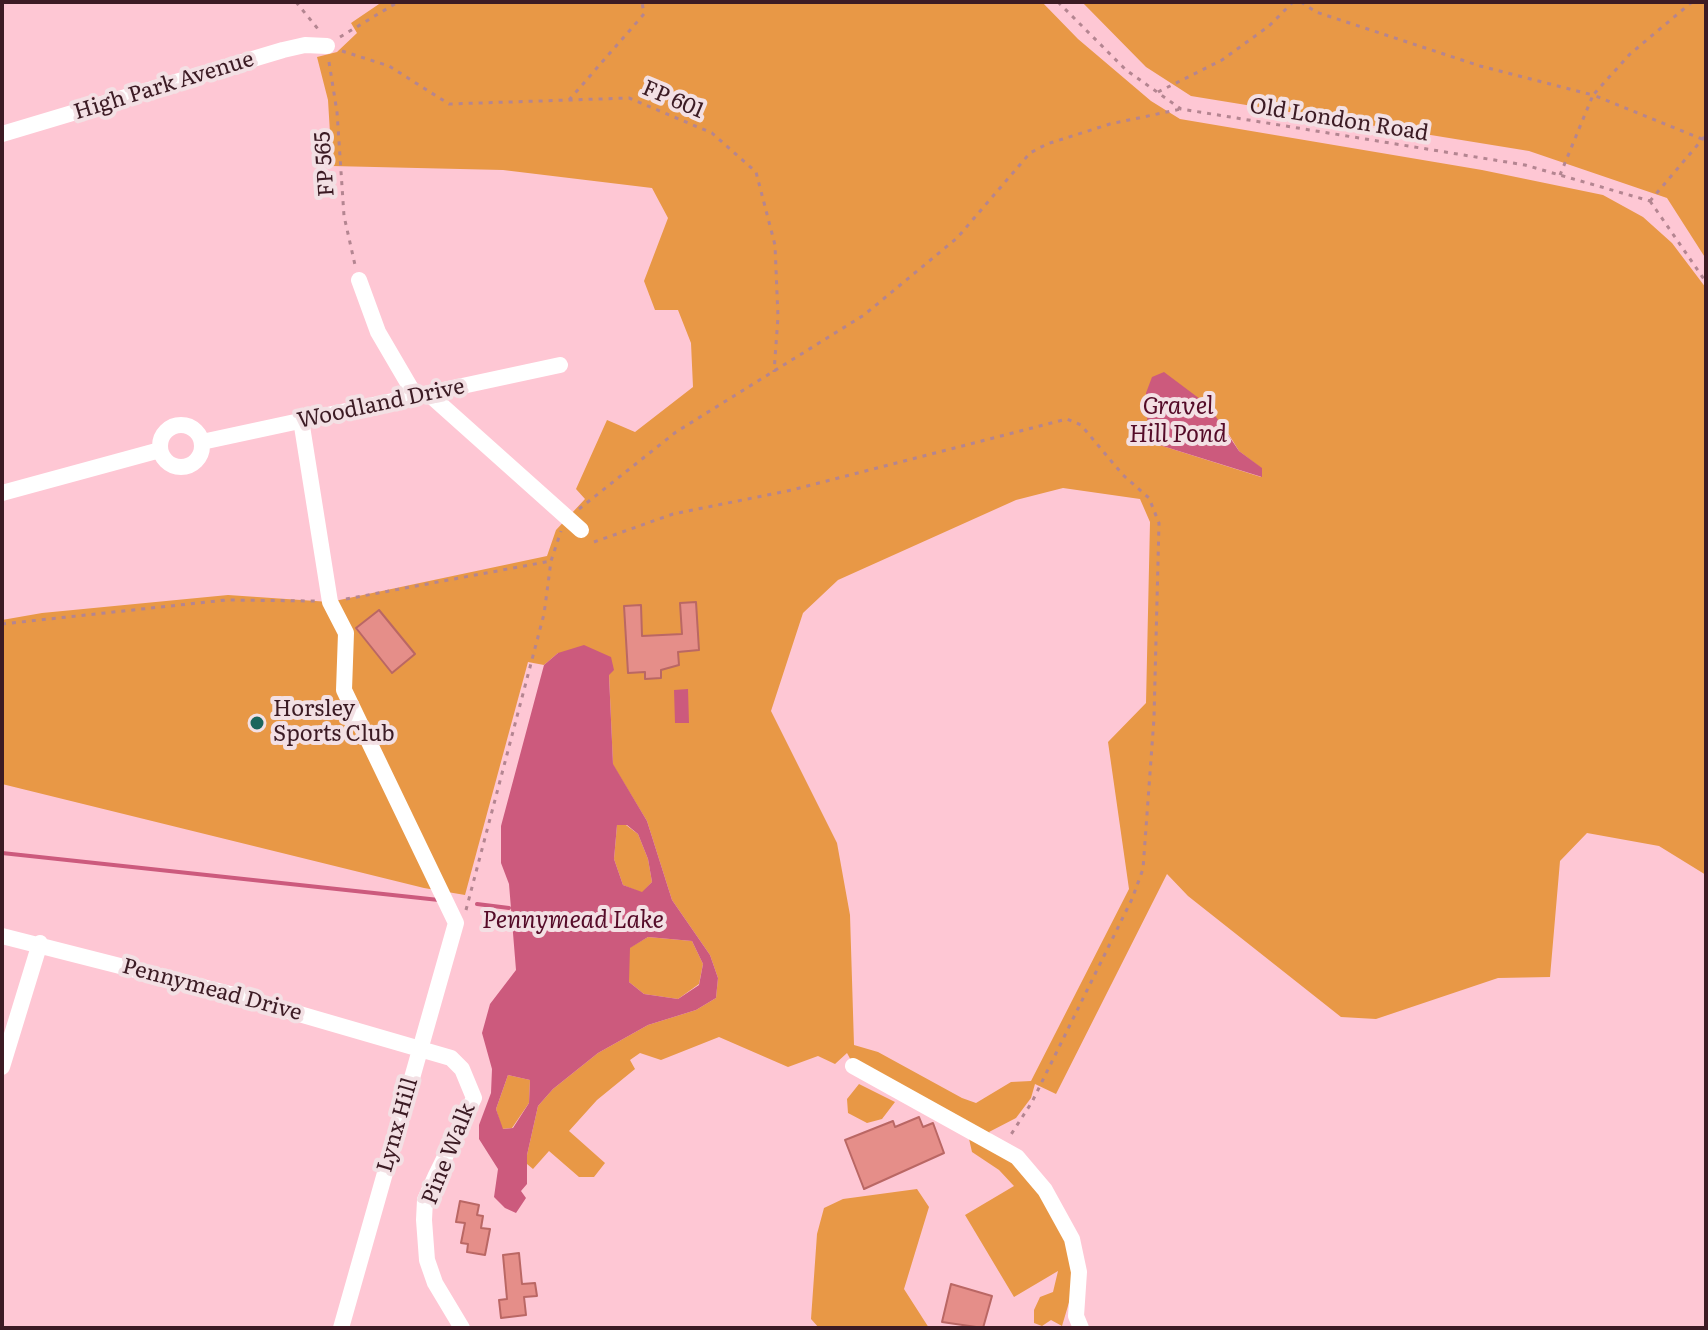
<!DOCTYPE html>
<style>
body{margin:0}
#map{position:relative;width:1708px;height:1330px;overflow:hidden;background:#fec7d4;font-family:Literata,serif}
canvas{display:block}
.frame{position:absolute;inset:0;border:4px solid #3c1b24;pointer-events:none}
</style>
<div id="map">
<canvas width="1708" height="1330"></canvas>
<div class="frame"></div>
</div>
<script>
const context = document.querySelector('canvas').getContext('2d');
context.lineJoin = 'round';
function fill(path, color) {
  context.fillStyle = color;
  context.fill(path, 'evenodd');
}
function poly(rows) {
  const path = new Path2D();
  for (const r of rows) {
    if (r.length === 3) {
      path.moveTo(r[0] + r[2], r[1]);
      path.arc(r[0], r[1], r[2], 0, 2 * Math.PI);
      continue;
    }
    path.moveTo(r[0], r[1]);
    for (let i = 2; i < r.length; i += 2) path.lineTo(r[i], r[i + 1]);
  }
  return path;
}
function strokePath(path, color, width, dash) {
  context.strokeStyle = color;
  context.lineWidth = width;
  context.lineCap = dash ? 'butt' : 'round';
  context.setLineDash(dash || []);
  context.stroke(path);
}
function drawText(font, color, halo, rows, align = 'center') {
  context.font = font + ' Literata,serif';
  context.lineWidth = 8;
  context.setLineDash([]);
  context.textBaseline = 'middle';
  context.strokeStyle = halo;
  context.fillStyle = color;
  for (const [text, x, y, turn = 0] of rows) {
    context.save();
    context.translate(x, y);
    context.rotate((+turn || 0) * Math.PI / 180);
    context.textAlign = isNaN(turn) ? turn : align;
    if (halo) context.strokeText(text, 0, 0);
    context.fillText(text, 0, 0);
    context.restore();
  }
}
fill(poly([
 [382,2,1042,2,1078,39,1151,101,1180,119,1482,170,1603,195,1643,217,1672,243,1706,288,1706,875,1659,846,1587,833,1560,861,1550,977,1498,978,1376,1019,1341,1017,1188,896,1167,874,1056,1094,1035,1084,1031,1098,1016,1118,989,1132,1032,1181,1069,1240,1073,1289,1062,1326,1051,1320,1042,1326,1034,1323,1034,1310,1040,1297,1053,1292,1058,1271,1014,1297,965,1215,1014,1186,999,1170,972,1152,967,1130,858,1073,847,1053,835,1064,818,1056,788,1067,719,1037,661,1060,640,1053,630,1060,635,1069,597,1100,569,1131,605,1163,594,1177,579,1177,549,1151,533,1169,527,1164,527,1155,538,1106,553,1089,598,1053,648,1025,696,1010,716,998,718,978,710,955,672,900,647,821,613,765,609,674,558,653,544,665,528,662,465,895,424,888,2,784,2,620,42,613,228,595,330,602,547,556,556,530,585,499,576,489,607,420,635,432,693,387,691,343,678,310,655,310,644,281,668,218,652,188,503,170,332,166,328,100,317,57,337,52,357,33,351,23],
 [1220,420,1239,451,1261,468,1261,477,1153,443],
 [1063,488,1140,499,1150,522,1146,703,1108,742,1129,889,1031,1081,1011,1082,976,1103,962,1098,878,1052,854,1045,850,915,837,843,771,711,803,613,838,580,1016,500],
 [1082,2,1706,2,1706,259,1667,198,1529,151,1191,96,1146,67],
 [617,825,626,825,638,834,648,859,652,882,642,893,623,885,614,859],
 [648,937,692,941,703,964,699,984,678,999,644,994,629,982,629,948],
 [508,1075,530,1080,529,1103,512,1128,502,1129,496,1109],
 [859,1084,895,1102,882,1119,867,1123,848,1113,847,1099],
 [917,1189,929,1207,904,1289,929,1328,819,1328,811,1319,817,1234,824,1208,843,1199]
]), '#e89846');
fill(poly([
 [1164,372,1208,405,1239,451,1262,468,1262,477,1153,443,1148,436,1146,393,1152,377],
 [584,645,611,657,614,670,609,675,613,764,647,821,672,900,710,955,718,978,716,998,696,1010,648,1025,598,1053,553,1089,538,1106,527,1155,527,1184,521,1191,526,1198,516,1213,505,1208,494,1197,498,1169,479,1139,479,1125,491,1093,492,1069,482,1033,490,1004,516,970,509,884,501,863,501,826,544,665,558,653],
 [617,825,627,825,638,834,648,859,652,882,642,892,623,885,614,859],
 [648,937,692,941,703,964,699,985,678,999,644,994,629,982,630,948],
 [508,1075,530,1080,529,1103,513,1128,503,1129,496,1109],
 [688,689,689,723,675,723,674,690]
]), '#cc5a7d');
strokePath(poly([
 [2,853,439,900],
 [477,904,509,908]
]), '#cc5a7d', 4);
const building = poly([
 [696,602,699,650,678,652,679,665,661,670,661,678,645,679,645,672,628,673,624,606,641,605,642,636,682,634,680,603,696,602],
 [379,610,415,654,392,673,356,628,379,610],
 [919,1117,923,1127,933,1123,944,1153,864,1189,845,1140,893,1121,895,1127,919,1117],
 [460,1201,479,1205,477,1215,483,1216,481,1228,490,1229,485,1255,467,1252,468,1244,461,1243,465,1223,456,1222,460,1201],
 [519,1253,522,1284,535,1283,537,1296,524,1297,526,1315,501,1318,499,1300,507,1299,503,1255,519,1253],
 [951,1284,992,1296,983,1328,942,1322,951,1284]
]);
fill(building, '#e58e89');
strokePath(building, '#ba6764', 2);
strokePath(poly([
 [296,2,318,29],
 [1058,2,1126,70,1181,109,1525,165,1650,201],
 [1301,2,1316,12,1480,66,1593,95,1560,175],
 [1692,2,1630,54,1593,95,1702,139],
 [340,37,398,2],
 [342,51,389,66,449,104,629,98,712,133,756,172,775,245,778,317,774,372],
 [329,62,337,112,344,216,355,265],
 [1158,92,1222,60,1269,26,1293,2],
 [569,100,644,14,642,2],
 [1650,201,1706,282],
 [1650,201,1706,135],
 [579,509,676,432,864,315,957,238,1030,153,1047,144,1110,124,1181,109],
 [594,542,673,514,792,490,1067,419,1081,425,1123,475,1149,498,1159,523,1154,718,1143,869,1132,899,1032,1102,1010,1136],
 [346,599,551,561],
 [2,624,226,600,315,601],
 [466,910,544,614,551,561,561,531]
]), '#b48591', 3, [4, 6]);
strokePath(poly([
 [2,134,283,50,305,45,327,46],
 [359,280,378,332,416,397],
 [430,395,581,530],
 [301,420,330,602,346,633,344,690,456,923,341,1328],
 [181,446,21],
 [202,442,560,365],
 [2,493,160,450],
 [2,936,234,995,451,1058,462,1069,474,1098,436,1175,425,1200,424,1220,427,1260,435,1283,462,1328],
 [853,1066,1017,1157,1045,1190,1072,1239,1079,1272,1076,1316,1081,1328],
 [2,1067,40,943]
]), '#fff', 16);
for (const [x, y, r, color] of [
 [257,723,8,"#1c665d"]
]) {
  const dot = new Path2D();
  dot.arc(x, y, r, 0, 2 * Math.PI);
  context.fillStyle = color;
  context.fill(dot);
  strokePath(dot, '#f3e0e4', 3);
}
drawText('22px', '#3c1b24', '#f3e0e4', [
 ["High Park Avenue",164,86,-17],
 ["FP 601",673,100,23],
 ["Old London Road",1339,120,9],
 ["FP 565",325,164,-94],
 ["Woodland Drive",381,404,-12],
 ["Pennymead Drive",212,990,15],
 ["Lynx Hill",398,1125,-74],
 ["Pine Walk",449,1154,-68]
]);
drawText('22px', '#3c1b24', '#f3e0e4', [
 ["Horsley",273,710],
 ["Sports Club",273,735]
], 'left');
drawText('italic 24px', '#550b28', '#f3e0e4', [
 ["Gravel",1178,407],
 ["Hill Pond",1178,435],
 ["Pennymead Lake",573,921]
]);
</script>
